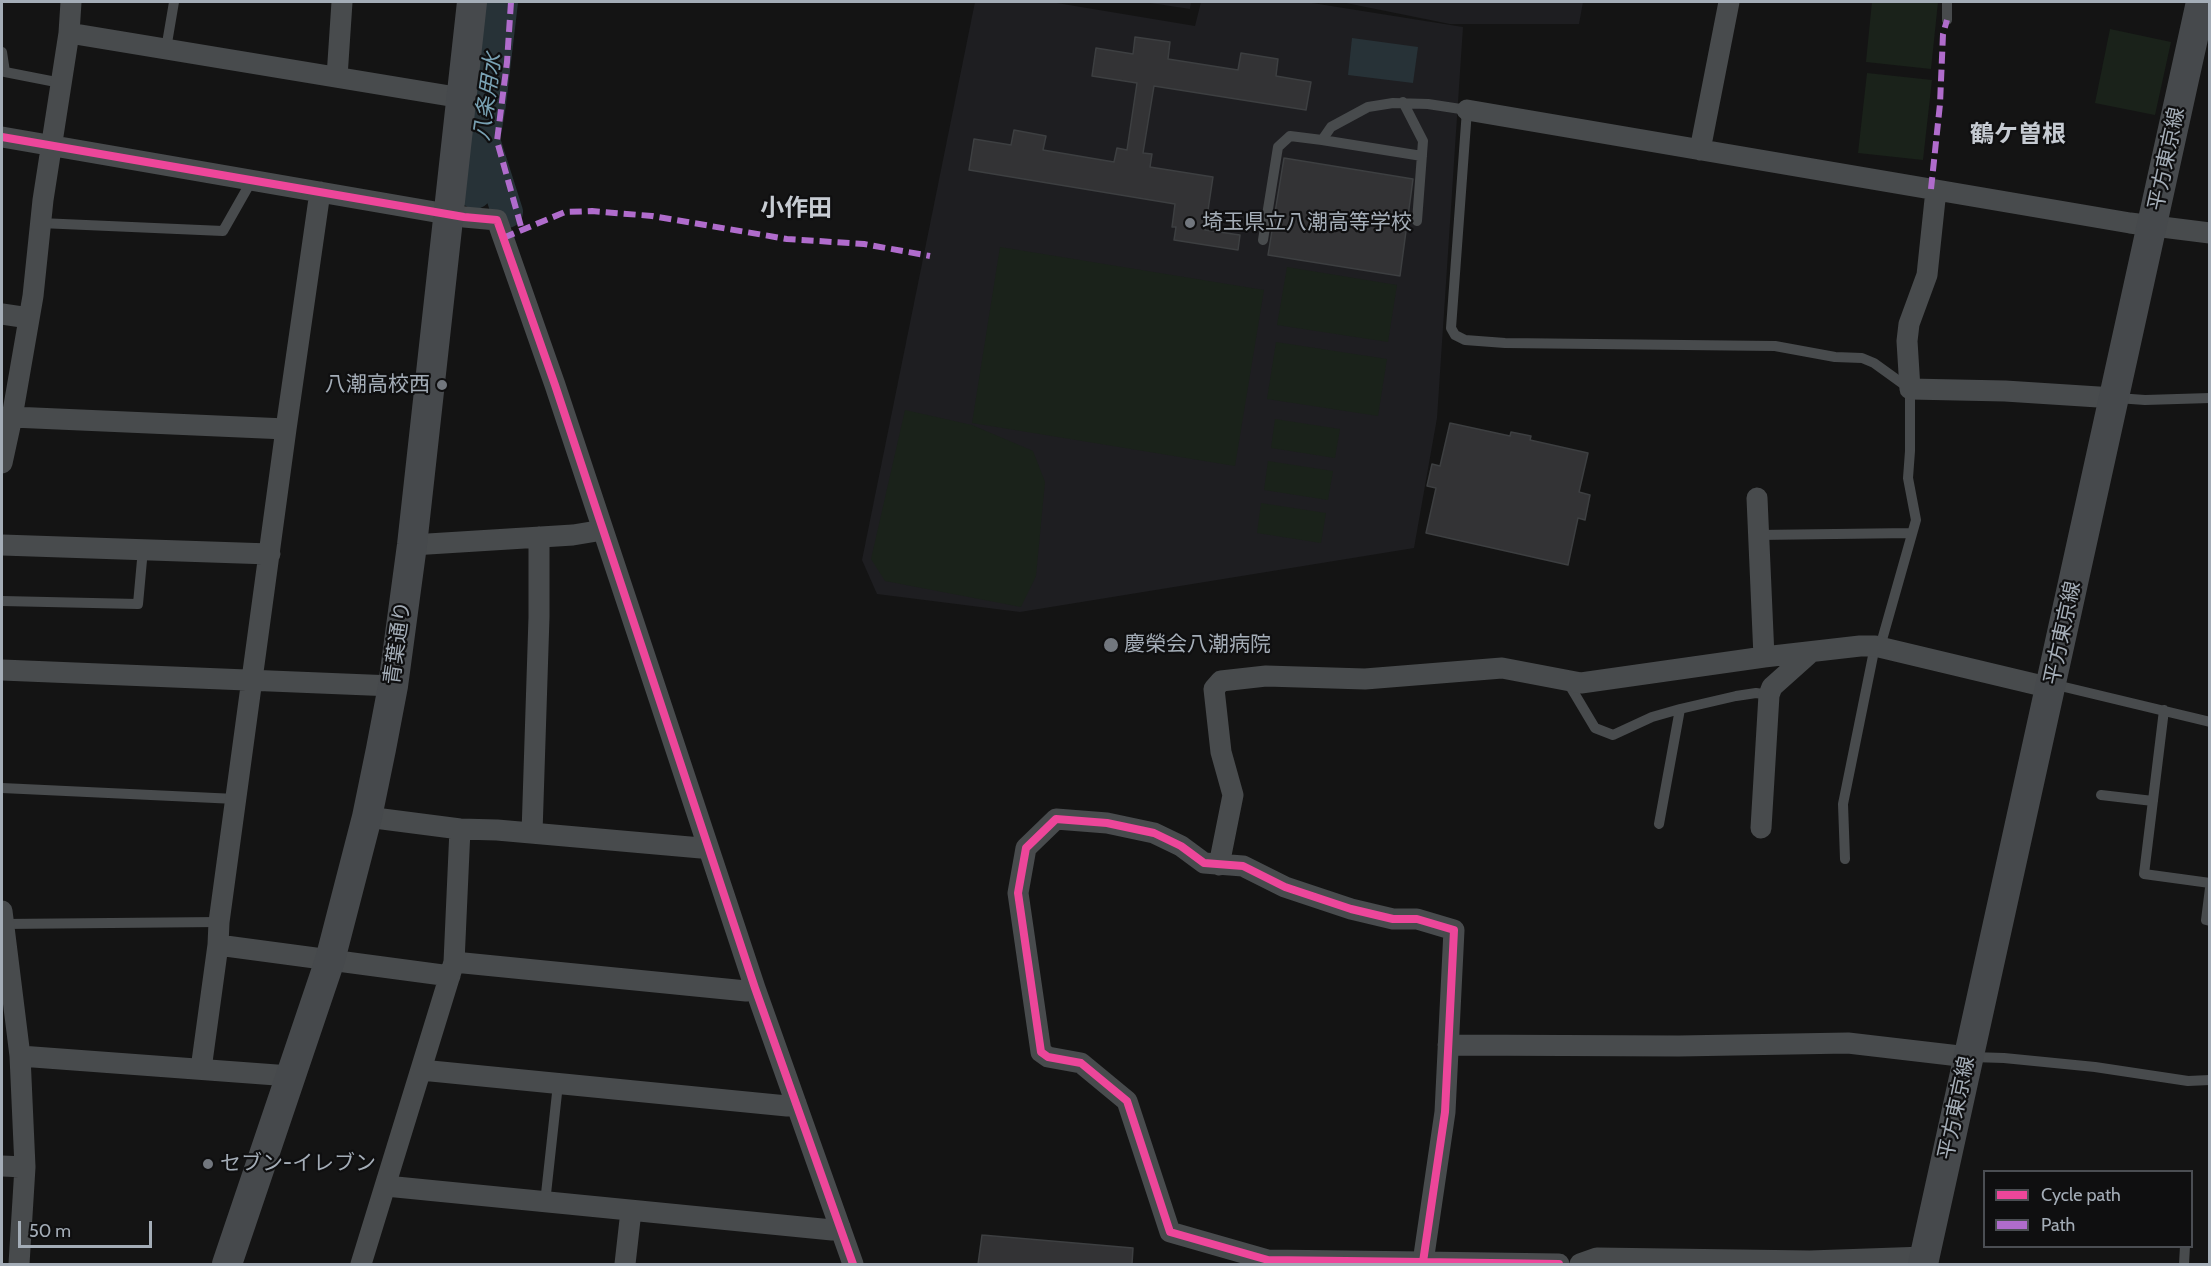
<!DOCTYPE html>
<meta charset="utf-8">
<style>
body{margin:0}
#map{position:relative;width:2211px;height:1266px;overflow:hidden;background:#141414;font-family:Cabin,sans-serif}
canvas{display:block}
.frame{position:absolute;inset:0;border:3px solid #a4adb7;pointer-events:none}
.legend{position:absolute;left:1983px;top:1170px;width:210px;height:78px;box-sizing:border-box;background:#0f0f10;border:2px solid #4b4e53;margin:0;padding:8px 10px;list-style:none;font-size:18px;color:#a4adb7}
.legend li{display:flex;align-items:center;gap:12px;height:30px}
.legend b{width:30px;border:2px solid #4b4e53}
.scale{position:absolute;left:18px;top:1221px;width:134px;height:27px;box-sizing:border-box;border:3px solid #a4adb7;border-top:0;padding-left:8px;font-size:18px;line-height:21px;white-space:nowrap;color:#a4adb7;-webkit-text-stroke:4px #0f0f10;paint-order:stroke}
</style>
<div id="map">
<canvas width="2211" height="1266"></canvas>
<div class="frame"></div>
<ul class="legend">
<li><b style="height:8px;background:#ed469a"></b>Cycle path</li>
<li><b style="height:8px;background:#b06ccc"></b>Path</li>
</ul>
<div class="scale">50 m</div>
</div>
<script>
const context = document.querySelector('canvas').getContext('2d');
context.lineJoin = 'round';
function fill(path, color) {
  context.fillStyle = color;
  context.fill(path, 'evenodd');
}
function poly(rows) {
  const path = new Path2D();
  for (const r of rows) {
    path.moveTo(r[0], r[1]);
    for (let i = 2; i < r.length; i += 2) path.lineTo(r[i], r[i + 1]);
  }
  return path;
}
function strokePath(path, color, width, dash) {
  context.strokeStyle = color;
  context.lineWidth = width;
  context.lineCap = dash ? 'butt' : 'round';
  context.setLineDash(dash || []);
  context.stroke(path);
}
function drawText(font, color, halo, rows, align = 'center') {
  context.font = font + ' Cabin,"Noto Sans JP",sans-serif';
  context.lineWidth = 4.5;
  context.setLineDash([]);
  context.textBaseline = 'middle';
  context.strokeStyle = halo;
  context.fillStyle = color;
  for (const [text, x, y, turn = 0] of rows) {
    context.save();
    context.translate(x, y);
    context.rotate((+turn || 0) * Math.PI / 180);
    context.textAlign = isNaN(turn) ? turn : align;
    if (halo) context.strokeText(text, 0, 0);
    context.fillText(text, 0, 0);
    context.restore();
  }
}
fill(poly([
 [975,2,1051,2,1195,26,1201,2,1306,2,1463,27,1437,418,1414,548,1020,612,877,594,862,560],
 [1144,2,1191,2,1190,9],
 [1341,2,1583,2,1579,24,1450,24]
]), '#1e1e21');
fill(poly([
 [1872,2,1938,2,1931,69,1866,62],
 [2110,29,2171,42,2155,115,2095,103],
 [1867,73,1932,80,1923,160,1858,153],
 [1000,247,1264,290,1235,466,972,423],
 [1287,267,1397,285,1388,342,1277,325],
 [1276,342,1387,359,1378,416,1267,399],
 [905,410,972,425,1033,451,1045,482,1036,576,1021,607,885,581,871,559],
 [1275,419,1340,429,1335,458,1271,448],
 [1268,461,1333,471,1328,500,1264,490],
 [1261,503,1326,513,1321,543,1257,533]
]), '#1a221a');
fill(poly([
 [1352,38,1418,47,1413,83,1348,75]
]), '#273237');
strokePath(poly([
 [485,143,507,212],
 [475,193,490,104,502,2]
]), '#273237', 32);
const building = poly([
 [1135,37,1170,42,1168,59,1238,70,1241,53,1278,59,1276,76,1311,82,1306,110,1154,86,1143,153,1152,154,1150,167,1213,177,1205,230,1240,235,1238,250,1174,240,1176,227,1172,227,1175,204,969,170,974,139,1011,145,1014,130,1046,136,1043,150,1114,162,1117,148,1127,150,1137,83,1092,76,1096,48,1133,54,1135,37],
 [1284,158,1413,179,1400,276,1268,255,1284,158],
 [1450,423,1510,436,1511,432,1531,436,1530,440,1588,453,1579,492,1590,495,1585,520,1578,518,1568,565,1426,533,1436,488,1427,486,1432,464,1440,466,1450,423],
 [982,1235,1133,1248,1132,1264,978,1264,982,1235]
]);
fill(building, '#333335');
strokePath(building, '#3d3f41', 1.5);
strokePath(poly([
 [1947,2,1947,20],
 [166,49,174,2],
 [2,52,5,72,61,83],
 [1403,102,1423,141,1417,221],
 [1322,140,1422,156],
 [40,223,223,231,252,180],
 [1263,240,1278,147,1290,136,1322,140,1331,127,1368,107,1393,103,1428,104,1467,110,1451,328,1455,335,1465,340,1505,343,1775,346,1835,357,1862,358,1874,363,1910,389,1910,451,1908,478,1916,520,1880,647],
 [2117,398,2145,400,2210,398],
 [1758,535,1912,533],
 [2,601,138,604,143,549],
 [1567,681,1595,728,1613,735,1652,717,1680,709,1736,696,1756,693,1769,695],
 [2052,684,2210,722],
 [2164,710,2144,874,2210,883],
 [2,788,236,799],
 [2101,795,2153,801],
 [1659,824,1680,709],
 [1845,859,1843,804,1875,646],
 [2210,888,2206,920,2210,921],
 [3,924,219,922],
 [1972,1057,2004,1058,2095,1067,2188,1081,2210,1080],
 [545,1203,558,1084],
 [2184,1264,2185,1246]
]), '#484b4d', 10);
strokePath(poly([
 [69,33,462,98],
 [337,77,342,2],
 [1467,110,2130,223,2210,233],
 [2,137,464,217,497,220,555,385,755,988,853,1264],
 [1700,150,1729,2],
 [1936,190,1927,275,1909,324,1907,341,1910,389,2005,391,2114,398],
 [2,314,29,318],
 [12,417,286,429],
 [2,463,12,417,33,296,43,200,69,33,71,2],
 [1757,498,1764,657],
 [2,545,270,554],
 [412,545,573,535,603,530],
 [2,670,393,686],
 [367,817,460,829,497,830,701,848,707,846],
 [1761,828,1769,695,1772,687,1810,653],
 [532,833,539,617,539,537],
 [1219,865,1233,795,1221,752,1214,689,1221,681,1266,676,1365,679,1502,668,1581,683,1764,657,1860,646,1875,646,2051,688],
 [2,911,20,1056,25,1167,19,1264],
 [218,945,450,976],
 [454,962,746,991,755,988],
 [1448,1045,1679,1046,1848,1043,1968,1057],
 [20,1056,290,1076],
 [201,1069,218,945,219,922,286,429,320,192],
 [421,1070,787,1106,796,1103],
 [2,1166,25,1167],
 [386,1186,832,1230,840,1227],
 [1423,1262,1445,1112,1454,930,1417,919,1393,919,1351,909,1285,887,1243,866,1204,863,1181,846,1154,833,1107,823,1056,819,1026,848,1018,893,1041,1052,1048,1057,1081,1063,1127,1101,1170,1232,1268,1260,1423,1262,1559,1264],
 [361,1264,454,962,460,829],
 [625,1264,631,1211],
 [1580,1264,1597,1258,1810,1261,1925,1257]
]), '#484b4d', 21);
strokePath(poly([
 [227,1264,330,960,367,817,381,749,393,686,412,545,472,2],
 [1923,1264,2201,2]
]), '#46494c', 30);
strokePath(poly([
 [511,2,507,62,497,141,522,230],
 [1931,189,1940,104,1943,34,1947,20],
 [503,238,565,212,592,211,652,216,787,239,864,244,930,256]
]), '#b06ccc', 6, [12, 6]);
strokePath(poly([
 [2,137,464,217,497,220,555,385,755,988,853,1264],
 [1423,1262,1445,1112,1454,930,1417,919,1393,919,1351,909,1285,887,1243,866,1204,863,1181,846,1154,833,1107,823,1056,819,1026,848,1018,893,1041,1052,1048,1057,1081,1063,1127,1101,1170,1232,1268,1260,1423,1262,1559,1264]
]), '#ed469a', 8);
for (const [x, y, r, color] of [
 [1190,223,6,"#72777e"],
 [442,385,6,"#72777e"],
 [1111,645,8,"#72777e"],
 [208,1164,6,"#72777e"]
]) {
  const dot = new Path2D();
  dot.arc(x, y, r, 0, 2 * Math.PI);
  context.fillStyle = color;
  context.fill(dot);
  strokePath(dot, '#0f0f10', 2);
}
drawText('21px', '#a4adb7', '#0f0f10', [
 ["平方東京線",2167,159,-78],
 ["平方東京線",2063,633,-78],
 ["青葉通り",398,643,-82],
 ["平方東京線",1957,1108,-78]
]);
drawText('21px', '#a4adb7', '#0f0f10', [
 ["埼玉県立八潮高等学校",1202,223],
 ["八潮高校西",430,385,"right"],
 ["慶榮会八潮病院",1124,645],
 ["セブン-イレブン",220,1164]
], 'left');
drawText('italic 22px', '#79a2b4', '#0f0f10', [
 ["八条用水",488,97,-82]
]);
drawText('bold 24px', '#c6cbd2', '#0f0f10', [
 ["鶴ケ曽根",2018,135],
 ["小作田",796,209]
]);
</script>
